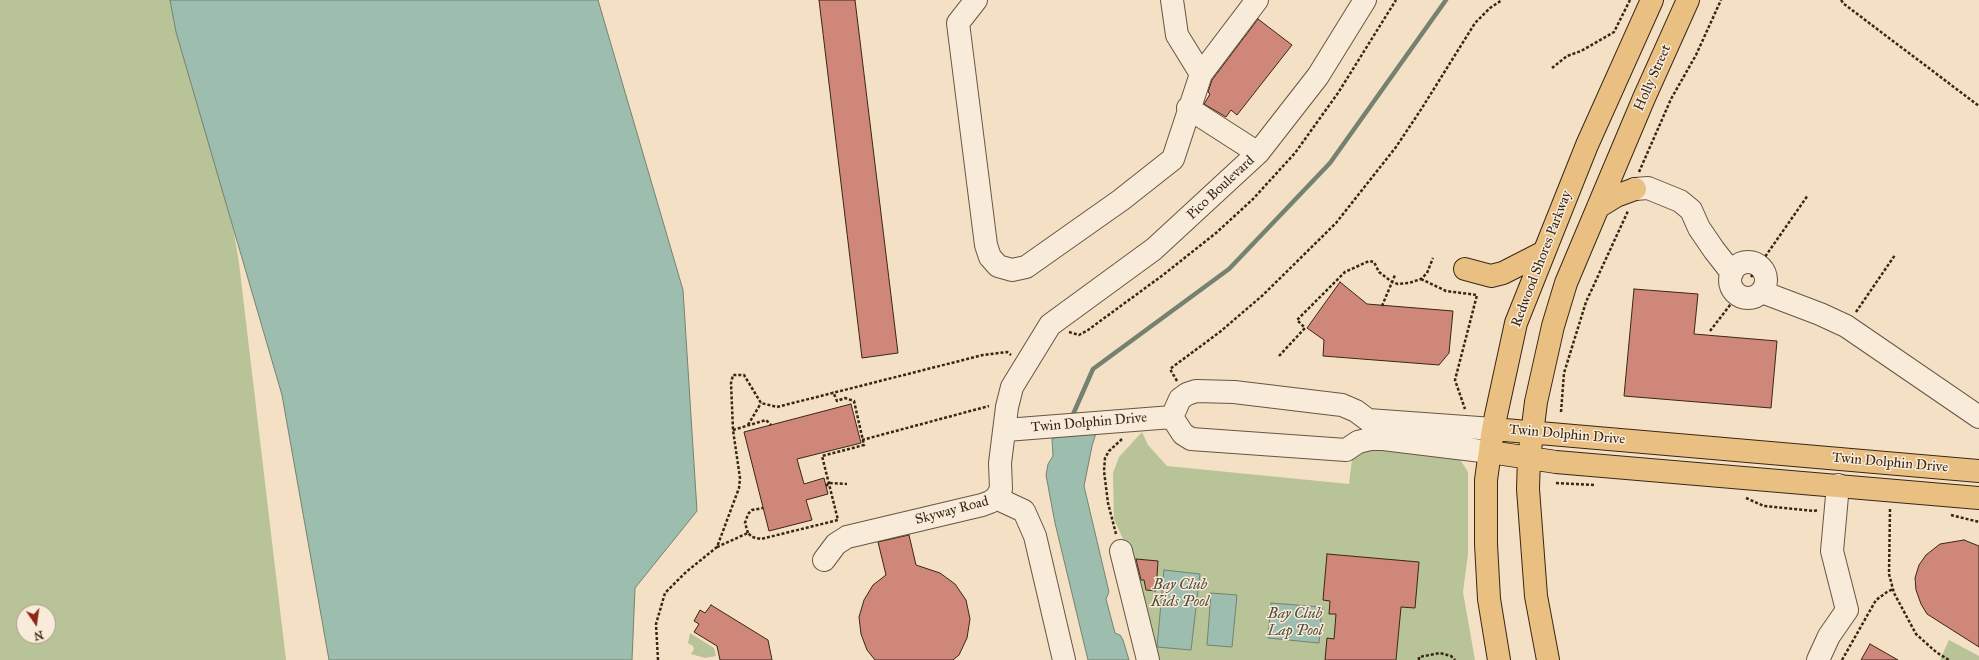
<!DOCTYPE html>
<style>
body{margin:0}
#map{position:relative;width:1979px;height:660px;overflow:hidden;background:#f4e0c4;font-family:"IM FELL Great Primer",serif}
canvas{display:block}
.north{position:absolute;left:16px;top:604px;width:40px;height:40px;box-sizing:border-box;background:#f8ebd9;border:1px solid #ac9d8b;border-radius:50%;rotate:167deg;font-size:11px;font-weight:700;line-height:16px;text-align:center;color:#392716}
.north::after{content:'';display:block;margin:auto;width:14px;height:18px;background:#8f2418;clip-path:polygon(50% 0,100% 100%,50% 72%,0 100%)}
</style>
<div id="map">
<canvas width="1979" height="660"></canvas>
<div class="north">N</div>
</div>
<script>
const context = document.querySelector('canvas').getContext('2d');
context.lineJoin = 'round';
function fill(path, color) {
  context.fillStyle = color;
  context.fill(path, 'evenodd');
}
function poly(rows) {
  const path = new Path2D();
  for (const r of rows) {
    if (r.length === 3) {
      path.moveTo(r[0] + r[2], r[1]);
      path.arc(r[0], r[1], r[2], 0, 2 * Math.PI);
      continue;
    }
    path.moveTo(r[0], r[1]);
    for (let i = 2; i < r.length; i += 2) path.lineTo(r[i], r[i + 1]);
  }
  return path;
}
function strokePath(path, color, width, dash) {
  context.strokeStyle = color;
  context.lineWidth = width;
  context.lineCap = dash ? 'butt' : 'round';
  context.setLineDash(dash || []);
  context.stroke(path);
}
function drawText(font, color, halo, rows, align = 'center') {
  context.font = font + ' "IM FELL Great Primer",serif';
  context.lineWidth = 3;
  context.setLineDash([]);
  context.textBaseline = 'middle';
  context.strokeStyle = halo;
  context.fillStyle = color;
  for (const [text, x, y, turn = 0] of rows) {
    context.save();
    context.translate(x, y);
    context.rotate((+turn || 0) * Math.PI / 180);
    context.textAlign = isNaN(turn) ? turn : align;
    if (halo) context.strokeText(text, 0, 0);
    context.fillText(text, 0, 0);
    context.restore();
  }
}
fill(poly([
 [0,0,195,0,239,263,286,660,0,660],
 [24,612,48,612,48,636,24,636],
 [1142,432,1148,445,1167,466,1349,484,1352,459,1367,447,1456,453,1468,472,1468,554,1463,592,1475,660,1156,660,1132,559,1114,519,1113,473,1119,457],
 [690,633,714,648,716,656,705,658,691,654,694,649,693,646,688,643],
 [1949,640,1979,656,1979,660,1940,660]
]), '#b8c397');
const water = poly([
 [170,0,598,0,683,290,697,511,635,588,632,660,329,660,282,395,176,32,170,0],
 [1096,433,1092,446,1084,486,1109,592,1106,599,1115,633,1120,635,1123,640,1129,660,1088,660,1055,523,1046,475,1048,464,1053,456,1052,439,1063,435,1096,433],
 [1164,570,1200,574,1191,650,1157,647,1164,570],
 [1211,593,1237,595,1232,647,1207,645,1211,593],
 [1271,603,1322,607,1319,643,1268,638,1271,603]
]);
fill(water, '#9dbeae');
strokePath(water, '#758271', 1);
strokePath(poly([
 [1071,419,1093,369,1229,269,1330,163,1446,0]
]), '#758271', 4.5);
const building = poly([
 [819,0,855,0,898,353,862,358,819,0],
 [1258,19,1292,45,1237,115,1231,110,1226,117,1204,104,1210,94,1208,92,1212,80,1258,19],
 [1340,282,1367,304,1453,311,1449,353,1439,365,1323,356,1324,340,1307,328,1340,282],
 [1634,289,1698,294,1694,334,1777,341,1771,408,1624,396,1634,289],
 [851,404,861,443,797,459,804,484,824,478,828,494,806,500,812,520,769,531,744,432,851,404],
 [909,535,916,565,940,573,955,584,966,600,970,619,967,638,959,655,953,660,875,660,867,650,861,634,859,617,864,600,873,585,886,575,878,542,909,535],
 [1964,540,1979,546,1979,647,1927,614,1921,604,1916,590,1915,578,1919,565,1926,555,1940,544,1964,540],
 [1327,554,1419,562,1415,608,1401,607,1396,660,1325,660,1327,638,1334,639,1336,614,1329,614,1330,601,1323,600,1327,554],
 [1136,559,1158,561,1156,591,1146,590,1144,580,1141,580,1136,559],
 [711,605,768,640,772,660,720,660,717,646,694,632,699,624,694,621,700,610,705,613,711,605],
 [1870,644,1898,660,1861,660,1870,644]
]);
fill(building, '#ce8778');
strokePath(building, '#392716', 1);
const minor = poly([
 [976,0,958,23,986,245,990,257,998,266,1012,270,1026,267,1121,200,1173,159,1201,74,1257,0],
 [1172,0,1177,35,1201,74],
 [1188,108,1258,153],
 [1635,189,1648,188,1680,201,1691,210,1699,228,1714,250,1732,273],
 [1748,280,18],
 [1762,292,1820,314,1846,326,1979,417],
 [1006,430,1172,417],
 [1490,452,1383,439,1370,439,1358,442,1346,450,1191,439,1183,434,1172,417,1180,399,1187,394,1196,391,1234,392,1342,405,1356,411,1368,420,1493,429],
 [996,498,1024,511,1035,536,1064,660],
 [1121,551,1148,660],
 [824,560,836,544,847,537,982,505,990,502,996,498,1001,489,1000,463,1007,407,1012,387,1050,325,1154,249,1258,153,1318,76,1365,0],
 [1818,660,1829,636,1847,610,1832,551,1838,485]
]);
const major = poly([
 [1598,207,1616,196,1635,189],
 [1465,269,1491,276,1503,273,1544,252],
 [1493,429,1979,471],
 [1490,452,1556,462,1979,498],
 [1499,660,1489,599,1486,544,1486,480,1493,429,1516,323,1587,145,1652,0],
 [1548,660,1536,596,1528,489,1529,458,1536,402,1553,326,1566,283,1644,98,1688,0]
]);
strokePath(minor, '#685542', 24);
strokePath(major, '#392716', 24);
strokePath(poly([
 [1841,0,1844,4,1979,106],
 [1552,68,1567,56,1581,51,1614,32,1630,0],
 [1639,172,1671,99,1696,55,1721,0],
 [1751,277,1808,195],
 [1421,279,1446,291,1477,295,1455,380,1465,409],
 [1382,306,1395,275],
 [1856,312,1895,255],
 [1710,331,1744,287],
 [1069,332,1079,335,1088,330,1163,275,1216,233,1253,199,1295,153,1338,93,1396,0],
 [1279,356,1305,328,1297,320,1345,272,1369,261,1374,262,1379,272,1392,282,1398,284,1409,283,1421,279,1427,273,1433,258],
 [1177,381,1170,369,1221,331,1263,295,1336,223,1396,147,1422,108,1475,23,1490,8,1502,0],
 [1561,412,1564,373,1586,302,1628,211],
 [748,425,761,403],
 [733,430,766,420,771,425],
 [862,440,989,406],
 [1556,483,1595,485],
 [826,486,829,483,847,484],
 [1746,498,1764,506,1814,511,1818,510],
 [1890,509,1889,574,1894,593,1916,634,1936,652,1949,660],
 [1951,515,1979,522],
 [748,533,745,523,748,514,752,510,763,508],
 [1116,534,1108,503,1104,471,1105,458,1109,451,1122,439],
 [717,547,748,533,752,537,761,539,838,520,822,456,864,445,854,401,845,398,837,401,833,392],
 [658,660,656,624,665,593,686,572,717,547,739,488,740,478,733,430,731,383,733,375,744,375,761,403,777,407,983,355,1007,352,1011,355],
 [1419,660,1419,657,1440,653,1451,656,1455,660],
 [1842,660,1876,600,1887,592,1893,589]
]), '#392716', 2.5, [3, 2]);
strokePath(minor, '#f8ebd9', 22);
strokePath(major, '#eac082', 22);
drawText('14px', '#392716', '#f8ebd9', [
 ["Holly Street",1653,78,-66],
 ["Pico Boulevard",1221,188,-43],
 ["Redwood Shores Parkway",1542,259,-69],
 ["Twin Dolphin Drive",1089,423,-5],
 ["Twin Dolphin Drive",1567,435,5],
 ["Twin Dolphin Drive",1890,463,5],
 ["Skyway Road",952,511,-15]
]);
drawText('italic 15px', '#524d3c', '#f8ebd9', [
 ["Bay Club",1180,585],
 ["Kids Pool",1180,602],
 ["Bay Club",1295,614],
 ["Lap Pool",1295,631]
]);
</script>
